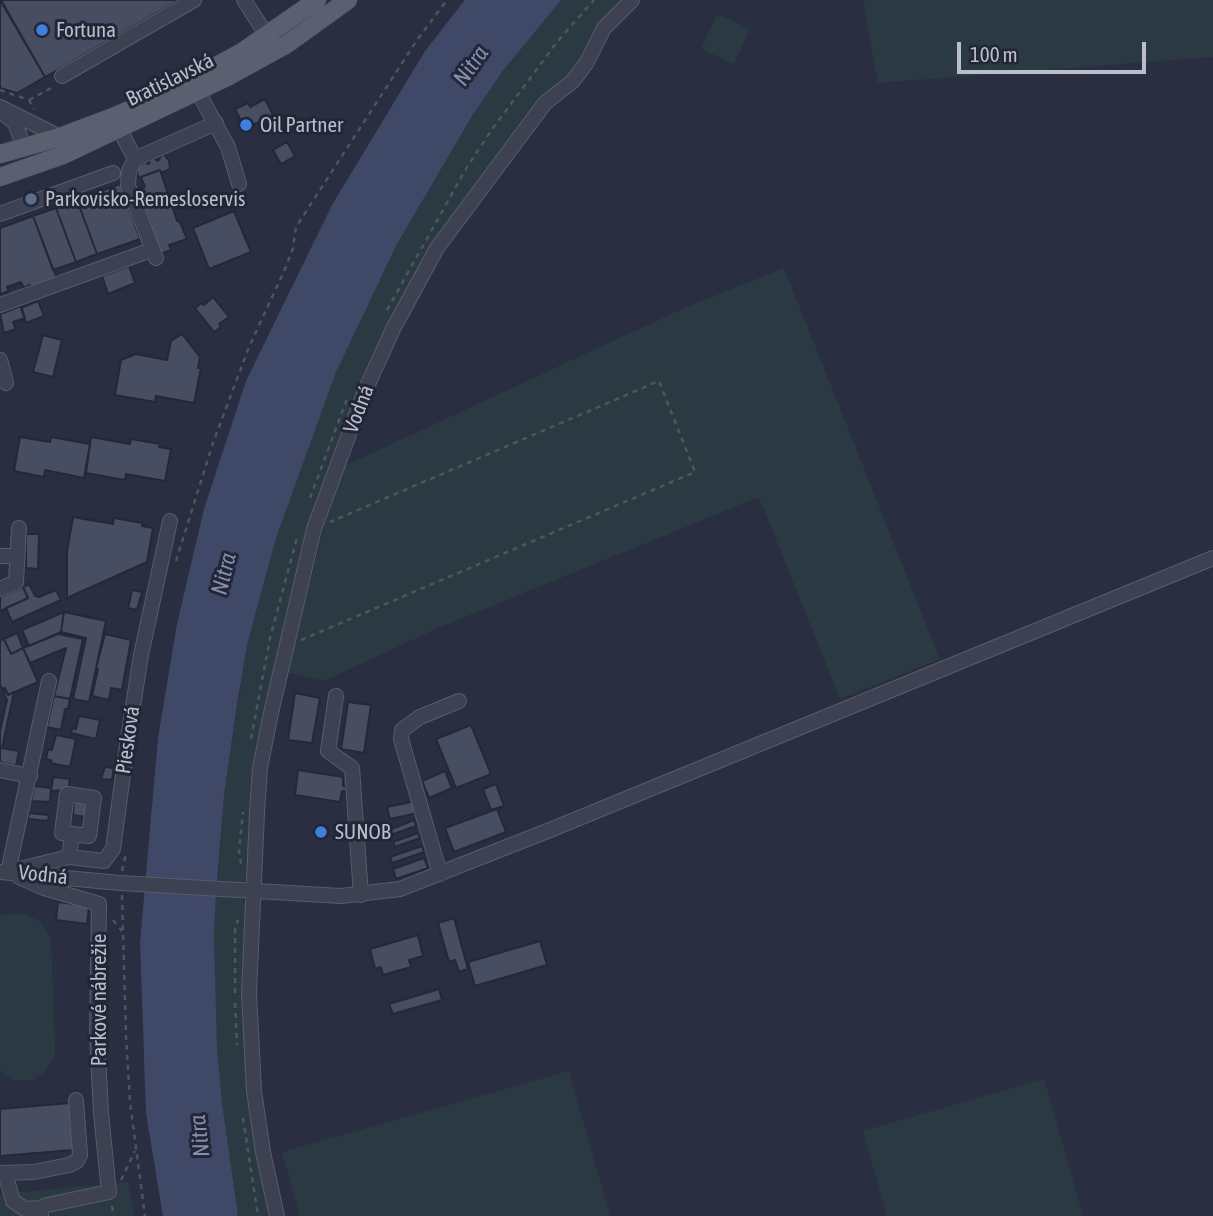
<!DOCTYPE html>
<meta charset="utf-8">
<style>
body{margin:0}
#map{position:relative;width:1213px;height:1216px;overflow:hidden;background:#292e41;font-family:"Asap Condensed",sans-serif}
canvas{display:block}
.scale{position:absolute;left:957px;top:42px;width:189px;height:32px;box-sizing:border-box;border:4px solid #babdcb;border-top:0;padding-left:9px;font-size:21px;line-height:24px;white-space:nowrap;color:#babdcb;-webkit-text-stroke:5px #222636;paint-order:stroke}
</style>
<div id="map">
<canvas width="1213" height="1216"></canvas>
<div class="scale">100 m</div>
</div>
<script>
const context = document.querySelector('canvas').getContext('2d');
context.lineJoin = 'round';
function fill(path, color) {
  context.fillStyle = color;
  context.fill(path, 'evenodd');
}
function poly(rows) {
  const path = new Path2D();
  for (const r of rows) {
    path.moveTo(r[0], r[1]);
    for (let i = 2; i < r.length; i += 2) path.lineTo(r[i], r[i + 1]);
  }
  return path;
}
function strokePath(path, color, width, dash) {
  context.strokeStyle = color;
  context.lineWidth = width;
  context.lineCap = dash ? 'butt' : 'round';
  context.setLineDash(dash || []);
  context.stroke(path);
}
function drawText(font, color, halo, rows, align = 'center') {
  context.font = font + ' "Asap Condensed",sans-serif';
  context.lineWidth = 6;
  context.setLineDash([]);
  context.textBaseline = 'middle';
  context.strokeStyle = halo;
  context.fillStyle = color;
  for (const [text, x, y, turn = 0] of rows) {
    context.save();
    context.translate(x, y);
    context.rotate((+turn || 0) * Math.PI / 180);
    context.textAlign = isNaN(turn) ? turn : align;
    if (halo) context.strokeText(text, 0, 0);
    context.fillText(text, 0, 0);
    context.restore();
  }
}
fill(poly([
 [561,0,627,0,583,59,430,254,311,526,285,620,269,699,249,878,242,883,218,881,224,795,247,645,276,538,336,371,397,244,472,116,502,72],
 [863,0,1213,0,1213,57,878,83],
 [717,14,750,29,734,64,701,49],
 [784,268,940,659,840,699,759,497,438,628,324,681,288,673,338,469,684,308],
 [216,894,241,895,245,905,245,959,271,1216,238,1216,236,1206,222,1103,217,1047,214,935],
 [4,914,25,914,41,922,51,938,55,1054,46,1071,33,1080,14,1081,0,1071,0,916],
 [569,1071,610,1216,300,1216,282,1152],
 [1044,1079,1083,1216,887,1216,863,1131],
 [128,1182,134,1216,0,1216,0,1194]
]), '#2b3a42');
fill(poly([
 [465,0,561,0,502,72,472,116,397,244,336,372,276,538,247,645,237,705,224,795,216,894,214,935,217,1047,222,1103,238,1216,163,1216,146,1113,140,943,158,738,177,624,204,509,246,381,332,205,425,51]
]), '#404868');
const building = poly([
 [0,0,45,77,17,93,0,88,0,0],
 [1,0,179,0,45,77,1,0],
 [265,99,273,115,245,129,235,109,248,103,250,107,265,99],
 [287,142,295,156,281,164,273,150,287,142],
 [163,153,169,161,170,169,161,173,160,170,138,178,136,163,143,164,143,162,149,164,151,157,158,161,163,153],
 [160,170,177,221,179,220,187,239,169,245,171,250,160,254,138,189,145,187,141,177,160,170],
 [120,184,140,239,97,254,77,200,120,184],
 [77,200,97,254,76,262,56,208,77,200],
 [56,208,76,262,53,270,33,216,56,208],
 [234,211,251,252,209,269,193,228,234,211],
 [33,216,57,279,31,288,30,285,24,288,21,282,7,287,9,291,0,294,0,228,33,216],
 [129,266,135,283,108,294,102,276,129,266],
 [213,297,229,317,219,324,221,327,214,332,195,308,202,303,204,305,213,297],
 [38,301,44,316,26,323,21,308,38,301],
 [21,306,25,318,13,322,16,329,4,333,0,314,21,306],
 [182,334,200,357,198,368,201,368,194,403,156,396,155,402,115,395,121,360,136,354,167,360,171,341,182,334],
 [43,335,62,340,53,377,33,372,43,335],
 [20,437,50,442,51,437,90,444,84,478,45,470,44,477,14,471,20,437],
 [91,437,130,444,131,439,160,444,159,447,171,449,165,481,126,474,125,480,86,473,91,437],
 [73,517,113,524,114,518,142,523,142,526,153,528,147,562,67,598,67,552,73,517],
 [26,534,39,534,38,569,26,568,26,534],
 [29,584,35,596,39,597,56,590,61,600,12,622,6,608,28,598,23,587,29,584],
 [23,587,28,598,0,611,0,597,23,587],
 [132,590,142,592,137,610,128,608,132,590],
 [64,612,106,621,89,702,73,699,86,638,61,632,64,612],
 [64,612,61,632,29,646,22,630,64,612],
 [17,633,23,648,11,654,4,639,17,633],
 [58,634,83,639,70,699,54,696,66,648,30,663,23,648,58,634],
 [105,634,131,640,122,690,111,688,109,700,92,696,98,669,96,668,105,634],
 [4,639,11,654,23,648,38,682,8,695,0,685,0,640,4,639],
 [5,688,8,695,14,692,2,748,19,751,16,766,0,762,0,731,7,700,2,690,5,688],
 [295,693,320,698,312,743,288,740,295,693],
 [54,696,70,699,68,709,65,709,61,730,47,727,54,696],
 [348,702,371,705,364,753,341,749,348,702],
 [79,716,100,720,96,739,71,733,72,728,76,729,79,716],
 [471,725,491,774,456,788,436,739,471,725],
 [56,735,76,739,70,767,51,763,51,760,46,759,48,749,52,750,56,735],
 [105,767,114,768,112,780,101,779,105,767],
 [298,770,343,777,343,786,347,787,346,791,342,791,340,802,295,795,298,770],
 [445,771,452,788,429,798,422,781,445,771],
 [53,777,70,779,68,790,51,791,53,777],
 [496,784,504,806,491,810,483,789,496,784],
 [34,786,51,788,50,802,31,801,34,786],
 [416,801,418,813,390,819,387,807,416,801],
 [74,802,87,804,86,817,73,815,74,802],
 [497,809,506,832,454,852,445,828,497,809],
 [29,813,49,815,48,821,28,819,29,813],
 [414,820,416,826,391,835,389,830,414,820],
 [418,833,420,838,395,847,393,842,418,833],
 [422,846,424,852,392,863,390,857,422,846],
 [424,858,428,868,396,879,393,869,424,858],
 [58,902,89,906,87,924,56,920,58,902],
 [454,918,468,969,459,972,455,960,449,962,438,923,454,918],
 [418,935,423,956,409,960,411,967,383,975,381,967,375,969,370,949,418,935],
 [540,941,547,965,475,986,468,962,540,941],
 [439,989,442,1000,393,1014,389,1004,439,989],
 [70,1103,73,1150,0,1156,0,1109,70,1103]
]);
fill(building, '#484e62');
strokePath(building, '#242838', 2);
const minor = poly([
 [244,0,267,36],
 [62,76,194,0],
 [198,92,228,147,239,184],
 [0,107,60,137],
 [4,114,15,123,21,139,22,149],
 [120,130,135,159,216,123],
 [135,159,129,171,128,186,156,258],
 [0,214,113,173],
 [0,305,143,253],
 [0,360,6,383],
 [0,556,17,556],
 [0,589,16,582,19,528],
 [336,696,328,751,352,768,361,895],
 [0,770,30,776],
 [69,857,72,834,62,833,67,794,94,798,89,836,72,834],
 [20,869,69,857,104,861,113,849,127,745,141,655,170,521],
 [0,872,120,883,341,896,400,889,550,830,1213,558],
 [8,872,49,681],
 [440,874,401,739,402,730,420,717,459,701],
 [19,877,44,888,99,904,97,1035,101,1113,109,1192,47,1205,40,1208,41,1216],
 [0,1173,34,1172,69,1165,77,1161,80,1155,76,1100],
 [5,1173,13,1201,25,1209,40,1208],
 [277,1216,263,1152,254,1091,249,993,257,813,260,768,271,713,314,529,365,391,393,329,437,248,545,103,573,81,587,62,604,28,632,0]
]);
const major = poly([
 [0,154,60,137,113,117,159,97,242,52,317,0],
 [0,177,63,155,227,77,287,44,348,0]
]);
strokePath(minor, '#585c6b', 16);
strokePath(major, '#474a5a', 19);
strokePath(poly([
 [0,90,29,100,34,109],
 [29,100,53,87],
 [387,310,467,167,493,128,557,42,594,0],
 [310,498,347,399],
 [176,561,213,443,249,347,285,269,293,248,296,227,417,40,447,0],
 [301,640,695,472,659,381,330,522],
 [251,739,270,638,298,534],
 [241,864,239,851,243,812],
 [122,871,126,854],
 [122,895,126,1036,130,1102,145,1216],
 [113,920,122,931],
 [235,993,235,929,238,920],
 [235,1003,237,1045],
 [243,1118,258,1216],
 [121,1180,135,1151],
 [112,1206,114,1216]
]), '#49575e', 2.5, [5, 5]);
strokePath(minor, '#3d4151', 14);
strokePath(major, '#5b5f70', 18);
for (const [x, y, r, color] of [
 [42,30,7,"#3f7fe0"],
 [246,125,7,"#3f7fe0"],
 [31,199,7,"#5c6f8a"],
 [321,832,7,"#3f7fe0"]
]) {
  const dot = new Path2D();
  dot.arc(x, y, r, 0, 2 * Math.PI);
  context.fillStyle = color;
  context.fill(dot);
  strokePath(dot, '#222636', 2.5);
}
drawText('21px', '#babdcb', '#222636', [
 ["Fortuna",56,30],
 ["Oil Partner",260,125],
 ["Parkovisko-Remesloservis",45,199],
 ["SUNOB",335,832]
], 'left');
drawText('21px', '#babdcb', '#222636', [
 ["Bratislavská",170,80,-26],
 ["Vodná",359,409,-69],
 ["Piesková",128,740,-82],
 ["Vodná",43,875,6],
 ["Parkové nábrežie",99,1000,-90]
]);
drawText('italic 23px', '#848daf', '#222636', [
 ["Nitra",471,66,-55],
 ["Nitra",224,574,-76],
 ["Nitra",200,1136,-96]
]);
</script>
